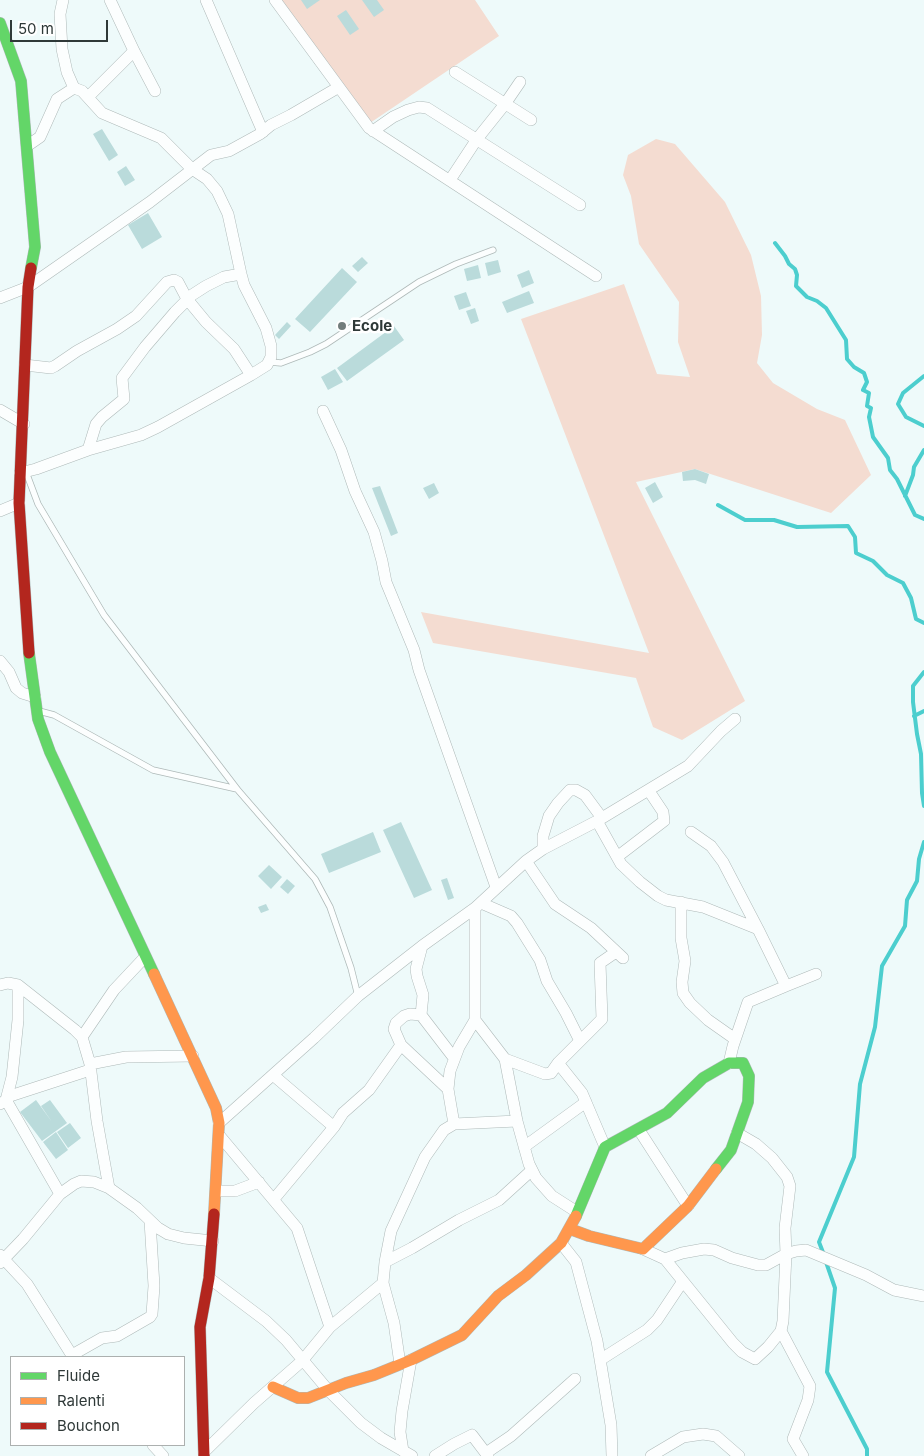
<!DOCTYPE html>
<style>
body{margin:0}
#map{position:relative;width:924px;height:1456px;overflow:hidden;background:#eefafa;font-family:Inter,sans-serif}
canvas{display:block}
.legend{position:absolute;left:10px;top:1356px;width:175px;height:90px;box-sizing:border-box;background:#fff;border:1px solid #acb0af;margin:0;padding:6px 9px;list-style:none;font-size:15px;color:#2f3938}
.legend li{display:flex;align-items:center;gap:10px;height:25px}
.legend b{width:25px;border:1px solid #acb0af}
.scale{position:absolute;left:10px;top:20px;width:98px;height:22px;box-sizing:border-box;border:2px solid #2f3938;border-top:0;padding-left:6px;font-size:15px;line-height:18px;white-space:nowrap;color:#2f3938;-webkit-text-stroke:4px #fff;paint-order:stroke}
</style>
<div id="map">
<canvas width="924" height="1456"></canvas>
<ul class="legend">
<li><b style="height:6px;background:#63d668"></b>Fluide</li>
<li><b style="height:6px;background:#ff974d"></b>Ralenti</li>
<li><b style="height:6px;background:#b3261e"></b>Bouchon</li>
</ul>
<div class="scale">50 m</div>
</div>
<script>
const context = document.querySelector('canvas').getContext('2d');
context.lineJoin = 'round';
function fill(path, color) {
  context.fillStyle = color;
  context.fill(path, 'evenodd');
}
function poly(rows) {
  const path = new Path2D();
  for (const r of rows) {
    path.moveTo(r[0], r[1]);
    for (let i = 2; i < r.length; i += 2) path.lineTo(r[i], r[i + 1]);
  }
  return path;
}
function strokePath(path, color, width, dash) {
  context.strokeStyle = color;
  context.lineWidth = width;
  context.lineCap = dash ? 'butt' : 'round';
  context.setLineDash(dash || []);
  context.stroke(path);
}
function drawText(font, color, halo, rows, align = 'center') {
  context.font = font + ' Inter,sans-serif';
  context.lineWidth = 5;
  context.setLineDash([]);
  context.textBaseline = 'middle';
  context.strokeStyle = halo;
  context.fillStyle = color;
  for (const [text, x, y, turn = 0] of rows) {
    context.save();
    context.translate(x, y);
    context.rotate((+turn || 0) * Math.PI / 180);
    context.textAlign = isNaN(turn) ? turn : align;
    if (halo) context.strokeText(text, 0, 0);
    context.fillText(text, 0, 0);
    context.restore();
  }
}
fill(poly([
 [280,0,475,0,499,36,370,123],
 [656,139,675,144,725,202,751,255,761,296,762,335,757,363,773,383,817,409,845,420,871,475,831,513,695,469,636,482,745,701,682,740,653,727,636,678,433,643,421,612,649,653,521,319,624,284,657,374,690,377,678,342,679,302,639,244,631,196,623,175,628,155]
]), '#f4dcd1');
strokePath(poly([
 [775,243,785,256,789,264,795,269,797,275,796,286,807,297,817,301,826,308,846,340,847,359,854,367,864,373,867,382,863,390,869,393,867,406,871,408,869,417,873,437,888,458,890,470,897,479,915,515,924,519],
 [924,376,903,393,898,404,906,417,924,426],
 [905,496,913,475,914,467,924,450],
 [718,505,745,520,774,520,797,527,848,526,855,537,856,553,873,561,887,575,903,583,911,598,916,619,924,623],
 [924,672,913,686,913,702,917,734,921,754,922,793,924,806],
 [914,716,924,711],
 [824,1255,819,1242,854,1157,860,1084,875,1027,882,966,905,926,907,900,917,881,919,859,924,842],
 [826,1262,835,1288,827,1372,867,1449,867,1456]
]), '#4ccece', 4);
fill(poly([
 [301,0,320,0,307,9],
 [362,0,377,0,384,10,374,17],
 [346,10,359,29,350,35,337,16],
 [102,129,118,155,109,161,93,134],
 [126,166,135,180,125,186,117,172],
 [148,213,162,237,142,249,128,225],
 [362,257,368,263,358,272,352,266],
 [498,260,501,272,488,276,485,263],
 [478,265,481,278,467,281,464,269],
 [342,268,357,282,310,332,295,319],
 [529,270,534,283,522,288,517,275],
 [529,291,534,303,507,313,502,302],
 [466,292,471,306,459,310,454,296],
 [475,308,479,321,471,324,466,311],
 [287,322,291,326,279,339,275,335],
 [394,326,404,340,347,381,337,368],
 [335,369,343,382,328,390,321,377],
 [695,469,709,474,706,484,695,480,683,481,682,472],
 [655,482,663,497,653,503,645,488],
 [434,483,439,493,429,499,423,488],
 [380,486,398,533,391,536,372,488],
 [401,822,432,890,414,898,383,830],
 [373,832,381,852,329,873,321,854],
 [269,865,282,877,271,889,258,876],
 [447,878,454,898,448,900,441,880],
 [287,879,295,886,288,894,280,887],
 [266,904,269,910,261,913,258,907],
 [36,1100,52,1122,41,1106,50,1100,67,1123,42,1141,20,1112],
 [70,1123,81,1138,68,1148,57,1132],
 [56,1132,68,1150,56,1159,43,1142]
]), '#badbdb');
const lane = poly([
 [270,362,281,363,310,352,326,344,419,282,456,264,493,250],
 [26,472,38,504,104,615,237,789,315,879,330,907,351,968,358,996],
 [39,711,54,715,153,770,237,789]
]);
const street = poly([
 [110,0,134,51,155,91],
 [206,0,263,132],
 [275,0,369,128,596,276],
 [455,72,531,120],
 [88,97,134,51],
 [373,131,393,117,408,110,419,107,427,108,580,205],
 [27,146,40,137,57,99,74,88],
 [450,180,477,139,505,104,520,82],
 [0,298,28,287,150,202,211,155,229,151,260,134,271,125,291,115,339,87],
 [25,365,51,368,55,366,77,351,117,329,136,316,167,282,174,280,178,282,187,299,206,322,234,349,251,375],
 [0,410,24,424],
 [323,411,341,450,355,491,374,532,382,561,386,582,414,650,419,670,496,887],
 [88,450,96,424,102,417,124,399,122,378,145,347,175,312,192,295,206,286,224,277,241,274],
 [20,473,36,469,88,450,141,435,158,427,251,375,267,365,271,357,271,346,266,328,244,285,241,274,228,214,217,191,207,179,192,169,161,138,102,113,82,91,74,88,67,72,62,49,60,14,63,0],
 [0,511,19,503],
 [0,661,9,672,16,688,22,693,35,697],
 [597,821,621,864,640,882,658,896,666,900,703,907,758,929,786,986,816,974],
 [691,832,711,846,723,862,758,929],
 [543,849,543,836,549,816,558,803,570,790,576,790,585,795,602,818],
 [617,857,664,821,663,812,649,791],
 [526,861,555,904,591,928,623,958],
 [681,902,681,938,685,961,682,982,683,993,690,1003,708,1020,735,1039],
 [481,903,511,916,517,923,540,960,547,981,566,1013,580,1041,558,1063],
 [422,946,416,969,417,976,423,995,421,1015,454,1058],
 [0,985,8,983,18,985,75,1030,82,1037,90,1064,97,1121,109,1188],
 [82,1037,114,990,145,957],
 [580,1041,602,1019,600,963,616,952],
 [401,1045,394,1029,396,1023,404,1016,410,1014,421,1015],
 [505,1059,517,1121,529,1164,536,1178,552,1196,577,1212],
 [729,1063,733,1046,748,1002,786,986],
 [90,1064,126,1057,193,1056],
 [273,1075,334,1127,274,1199],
 [7,1097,90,1070],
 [6,1100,60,1194],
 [0,1104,6,1100,12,1077,18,1020,18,985],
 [219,1123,314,1038,358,996,422,946,475,908],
 [454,1124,517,1121],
 [334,1127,343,1113,369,1090,401,1045,448,1089],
 [639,1130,688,1206],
 [219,1135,297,1228,330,1327],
 [524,1147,586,1102],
 [605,1147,582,1093,558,1063,551,1073,545,1074,505,1059,475,1020,475,908,526,861,543,849,597,821,688,766,721,731,735,719],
 [216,1191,235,1191,259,1182],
 [561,1243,576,1262,597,1341,611,1425,612,1456],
 [643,1249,665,1259,733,1343,742,1352,755,1359,768,1347,781,1331,783,1321,786,1254,785,1228,790,1186,787,1177,772,1158,756,1144,737,1133],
 [0,1255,27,1284,73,1357],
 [665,1259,682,1253,704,1249,714,1250,732,1258,758,1265,766,1265,786,1254,796,1251,806,1250,866,1275,894,1290,924,1296],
 [385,1262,412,1248,459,1220,499,1200,532,1170],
 [0,1263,23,1239,60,1194,74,1184,81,1181,94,1182,109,1188,137,1208,158,1228,168,1234,184,1238,213,1241],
 [209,1278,266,1321,286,1340,328,1390,361,1423,381,1438,412,1456],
 [781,1331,810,1386,808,1400,793,1439,803,1456],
 [72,1355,102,1338,117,1336,150,1317,152,1314,154,1286,150,1221],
 [600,1360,647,1330,657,1320,683,1281],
 [400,1364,394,1323,383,1283,385,1262,391,1231,425,1157,444,1130,454,1124,448,1089,450,1071,459,1047,475,1020],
 [153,1445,163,1456],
 [403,1451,400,1432,402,1411,411,1360],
 [204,1452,254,1403,302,1361,330,1327,383,1283],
 [486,1453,511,1436,575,1379],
 [435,1456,454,1444,472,1435,488,1456],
 [651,1456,683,1437,703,1434,716,1436,739,1456]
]);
const fast = poly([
 [0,23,21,81,35,247,31,268],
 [29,653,38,719,50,752,154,974],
 [576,1216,605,1147,667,1113,703,1078,729,1063,743,1063,749,1076,748,1102,731,1150,716,1169]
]);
const slow = poly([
 [154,974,216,1108,219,1123,214,1214],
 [570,1229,589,1236,643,1249,688,1206,716,1169],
 [273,1387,298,1398,308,1398,346,1383,374,1375,411,1360,462,1335,498,1296,526,1275,561,1243,576,1216]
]);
const jam = poly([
 [29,653,19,503,28,287,31,268],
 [204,1456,200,1327,209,1278,214,1214]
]);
strokePath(lane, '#aeb9b8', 7);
strokePath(street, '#aeb9b8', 12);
strokePath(fast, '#aeb9b8', 12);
strokePath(slow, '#aeb9b8', 12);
strokePath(jam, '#aeb9b8', 12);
strokePath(lane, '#fcfefe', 5.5);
strokePath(street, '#fcfefe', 11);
strokePath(fast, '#63d668', 11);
strokePath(slow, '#ff974d', 11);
strokePath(jam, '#b3261e', 11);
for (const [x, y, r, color] of [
 [342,326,5,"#727d7c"]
]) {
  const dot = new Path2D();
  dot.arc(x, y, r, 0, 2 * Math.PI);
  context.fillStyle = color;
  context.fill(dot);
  strokePath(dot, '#fff', 2);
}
drawText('bold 15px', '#2f3938', '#fff', [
 ["Ecole",352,326]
], 'left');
</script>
